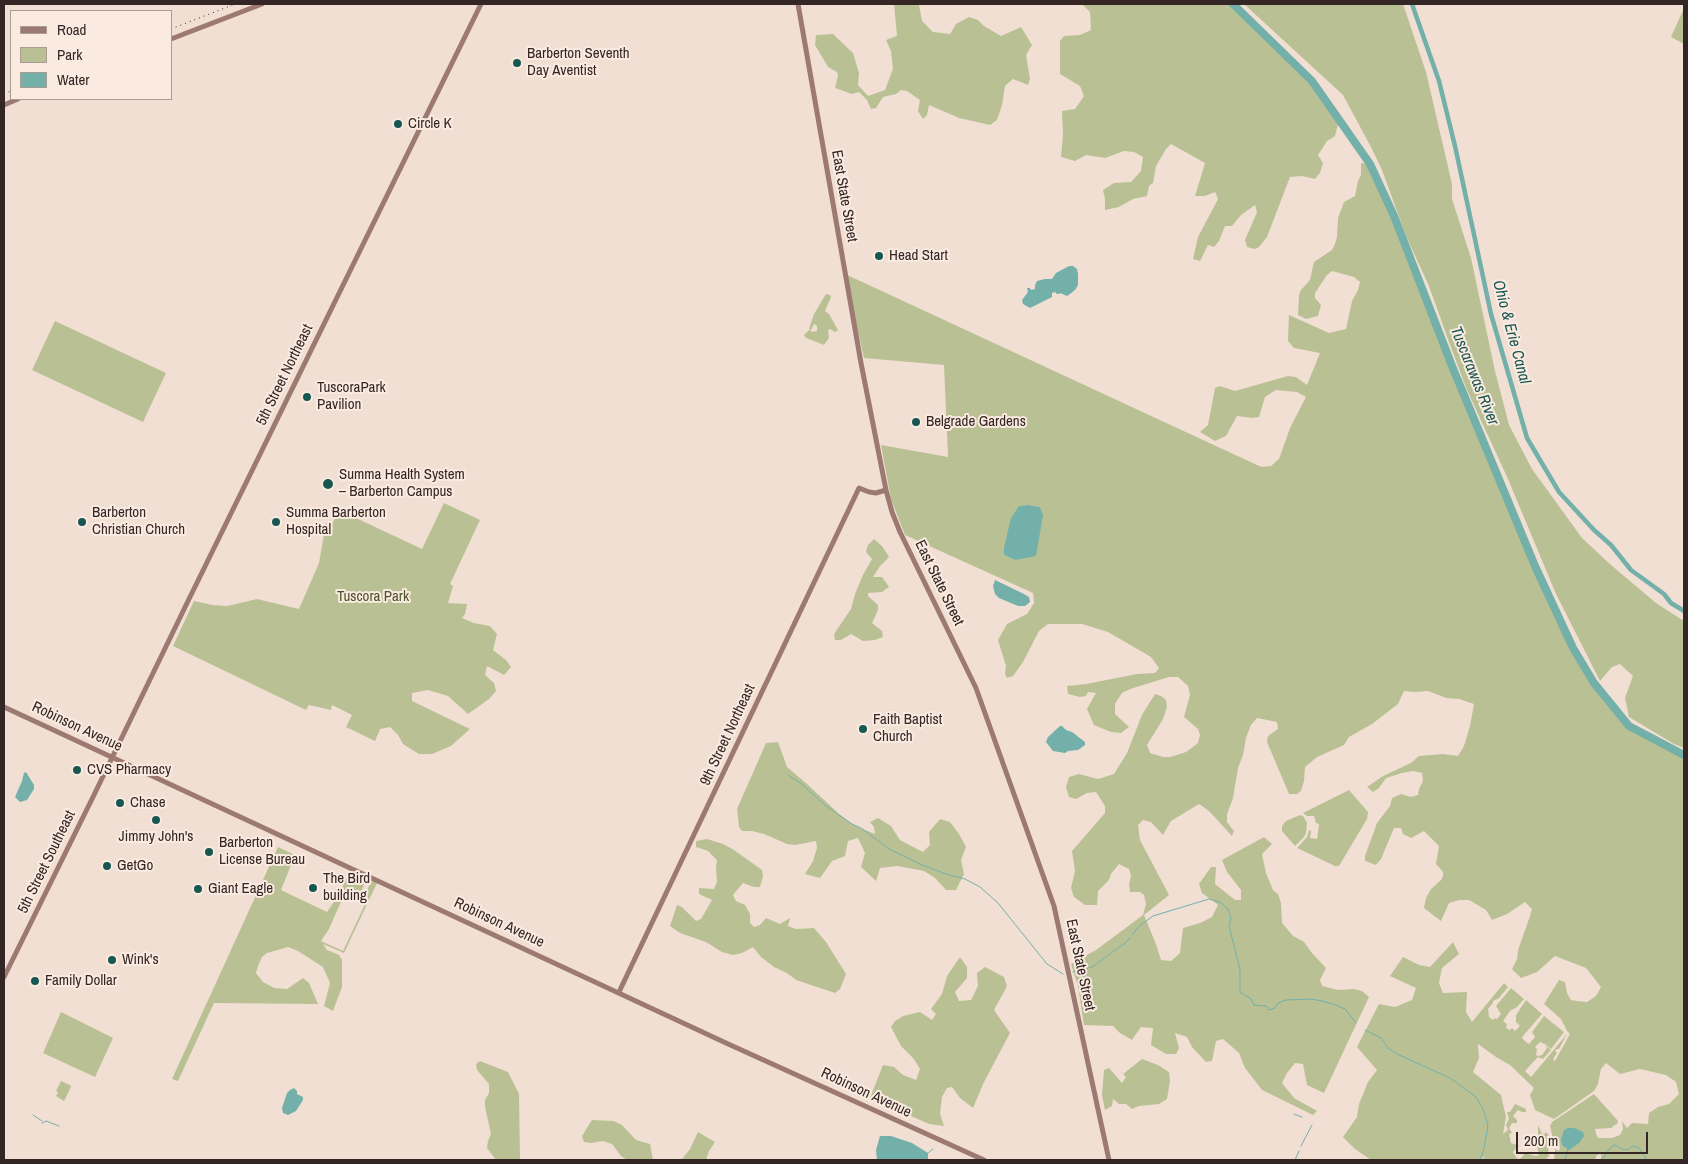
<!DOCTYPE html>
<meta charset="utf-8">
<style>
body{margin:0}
#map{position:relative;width:1688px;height:1164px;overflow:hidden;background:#f2dfd4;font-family:"Archivo Narrow",sans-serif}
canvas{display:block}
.frame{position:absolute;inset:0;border:5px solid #332624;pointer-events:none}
.legend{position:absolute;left:10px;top:10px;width:162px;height:90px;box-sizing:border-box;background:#faeae0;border:1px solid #aa9c95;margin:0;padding:6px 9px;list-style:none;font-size:15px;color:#332624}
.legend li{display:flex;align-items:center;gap:10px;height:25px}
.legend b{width:25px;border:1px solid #aa9c95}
.scale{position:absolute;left:1516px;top:1132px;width:132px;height:22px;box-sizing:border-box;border:2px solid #332624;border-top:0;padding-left:6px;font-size:15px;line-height:18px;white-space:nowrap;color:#332624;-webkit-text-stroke:4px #faeae0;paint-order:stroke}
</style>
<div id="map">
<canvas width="1688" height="1164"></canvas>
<div class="frame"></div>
<ul class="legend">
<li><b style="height:6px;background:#9d7a71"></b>Road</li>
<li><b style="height:14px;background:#b9c194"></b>Park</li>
<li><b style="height:14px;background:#72b0a9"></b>Water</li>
</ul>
<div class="scale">200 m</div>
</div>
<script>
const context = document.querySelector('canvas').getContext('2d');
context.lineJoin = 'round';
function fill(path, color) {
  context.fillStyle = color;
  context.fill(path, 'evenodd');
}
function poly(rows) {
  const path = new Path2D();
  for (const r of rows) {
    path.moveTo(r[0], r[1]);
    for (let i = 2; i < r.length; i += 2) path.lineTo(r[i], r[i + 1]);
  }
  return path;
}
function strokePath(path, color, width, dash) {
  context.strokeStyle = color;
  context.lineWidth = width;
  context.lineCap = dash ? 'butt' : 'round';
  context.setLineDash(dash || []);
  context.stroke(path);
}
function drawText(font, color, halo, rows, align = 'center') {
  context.font = font + ' "Archivo Narrow",sans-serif';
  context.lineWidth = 4;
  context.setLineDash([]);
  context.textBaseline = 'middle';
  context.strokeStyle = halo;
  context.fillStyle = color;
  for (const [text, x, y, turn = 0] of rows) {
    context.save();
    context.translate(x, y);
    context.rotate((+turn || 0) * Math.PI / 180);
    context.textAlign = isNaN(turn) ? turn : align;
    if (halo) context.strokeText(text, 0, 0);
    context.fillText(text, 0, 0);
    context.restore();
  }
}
fill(poly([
 [894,4,919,5,922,21,933,32,950,34,956,24,969,17,978,20,984,26,1001,36,1021,27,1032,45,1026,55,1030,79,1028,85,1013,79,1005,86,1002,105,997,120,990,125,959,118,929,105,927,115,923,119,918,111,920,100,907,91,901,90,896,94,883,97,876,108,871,109,867,100,859,92,852,94,835,88,838,75,837,72,828,67,815,45,816,35,833,34,853,53,859,73,858,85,868,96,885,90,893,69,891,51,886,40,897,36],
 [1082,4,1233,4,1312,81,1339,120,1335,136,1327,141,1318,155,1323,163,1320,173,1315,179,1302,176,1290,177,1267,237,1259,247,1255,249,1247,247,1245,240,1257,212,1255,205,1241,215,1232,226,1225,226,1219,241,1214,247,1208,245,1200,261,1193,259,1198,237,1218,199,1215,192,1205,196,1195,196,1205,163,1171,144,1166,149,1156,166,1153,183,1149,186,1147,196,1133,199,1119,207,1105,210,1105,199,1103,190,1114,183,1131,182,1141,171,1143,157,1134,152,1124,151,1105,158,1086,155,1075,161,1061,157,1063,135,1062,111,1075,109,1084,96,1080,86,1060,74,1060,41,1064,36,1080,35,1091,30,1090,12],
 [1244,4,1403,4,1426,72,1452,184,1452,199,1471,258,1495,371,1509,425,1532,469,1582,538,1611,565,1656,603,1684,621,1684,748,1674,744,1629,717,1625,698,1633,676,1620,664,1612,667,1600,681,1556,594,1508,479,1467,390,1449,342,1429,286,1406,236,1382,170,1372,149,1343,95],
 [1684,8,1684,44,1671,37],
 [1361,163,1370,164,1535,566,1573,648,1594,683,1629,726,1684,755,1684,1160,1601,1160,1601,1154,1597,1155,1595,1160,1554,1160,1555,1149,1559,1151,1560,1148,1558,1145,1555,1147,1550,1126,1552,1122,1594,1094,1618,1121,1617,1124,1613,1126,1612,1128,1595,1129,1597,1137,1599,1138,1612,1138,1620,1135,1623,1129,1622,1121,1627,1128,1632,1123,1648,1124,1649,1113,1658,1107,1669,1104,1679,1094,1676,1082,1666,1075,1640,1069,1620,1074,1606,1063,1601,1069,1598,1084,1594,1091,1554,1119,1535,1110,1530,1095,1534,1088,1510,1065,1496,1057,1478,1044,1479,1058,1473,1072,1501,1095,1506,1117,1503,1134,1508,1130,1506,1125,1509,1119,1507,1112,1510,1112,1515,1104,1526,1109,1526,1112,1522,1112,1518,1110,1513,1116,1517,1120,1517,1123,1512,1123,1509,1128,1512,1133,1509,1134,1511,1143,1520,1146,1518,1146,1513,1152,1516,1157,1518,1159,1521,1158,1525,1153,1536,1156,1539,1155,1537,1146,1539,1146,1539,1144,1537,1142,1539,1141,1538,1137,1542,1137,1541,1135,1538,1136,1538,1125,1542,1134,1545,1134,1545,1132,1548,1134,1549,1146,1548,1146,1549,1157,1547,1157,1548,1160,1483,1160,1484,1156,1481,1160,1371,1160,1355,1149,1343,1137,1357,1117,1359,1104,1368,1082,1377,1070,1357,1047,1379,1004,1395,1007,1412,1000,1416,988,1390,976,1403,957,1419,965,1430,967,1453,942,1459,954,1442,968,1439,983,1443,993,1467,992,1466,1012,1472,1022,1504,983,1508,987,1499,998,1493,1001,1493,1003,1488,1009,1489,1017,1493,1020,1495,1018,1497,1019,1501,1014,1496,1006,1511,988,1524,999,1517,1007,1510,1011,1503,1021,1507,1024,1506,1028,1510,1030,1512,1028,1515,1031,1520,1026,1516,1022,1516,1015,1526,1000,1542,1014,1523,1036,1522,1038,1526,1042,1529,1044,1535,1037,1532,1032,1544,1016,1564,1032,1551,1049,1545,1044,1540,1042,1535,1047,1537,1049,1536,1055,1538,1056,1542,1055,1547,1048,1545,1045,1551,1050,1543,1059,1538,1057,1525,1071,1531,1077,1567,1034,1559,1049,1557,1049,1555,1051,1557,1053,1553,1059,1555,1061,1570,1034,1567,1031,1561,1019,1544,1004,1559,980,1565,982,1567,993,1571,1000,1577,1001,1587,1002,1596,996,1601,987,1586,968,1555,956,1537,972,1521,978,1512,969,1517,959,1518,950,1530,916,1532,909,1525,902,1507,914,1492,920,1486,910,1469,900,1459,900,1449,903,1441,921,1424,908,1426,898,1431,889,1441,880,1443,876,1443,872,1436,864,1439,846,1424,831,1411,838,1403,834,1401,828,1394,828,1381,859,1376,865,1365,861,1365,856,1377,823,1390,806,1392,798,1401,794,1411,797,1418,795,1419,789,1423,781,1422,773,1413,771,1402,773,1386,778,1379,788,1373,792,1367,787,1383,776,1411,763,1419,756,1443,754,1458,756,1464,746,1470,726,1474,704,1459,699,1446,698,1428,691,1414,692,1404,691,1398,704,1372,724,1349,737,1344,745,1317,757,1305,767,1304,781,1301,791,1297,794,1289,794,1267,742,1268,736,1278,729,1277,722,1257,718,1251,725,1246,738,1243,755,1238,768,1233,798,1227,814,1227,822,1234,831,1232,836,1209,811,1199,804,1171,821,1163,835,1151,822,1143,820,1138,825,1140,840,1169,895,1144,915,1156,944,1161,960,1171,961,1180,953,1183,928,1200,923,1212,917,1218,905,1202,893,1199,884,1211,867,1216,867,1215,884,1235,900,1241,900,1241,890,1227,872,1222,860,1264,837,1272,844,1262,854,1266,873,1273,890,1278,894,1281,903,1282,923,1293,936,1304,942,1312,953,1326,968,1320,980,1322,986,1338,990,1354,989,1362,991,1369,997,1324,1093,1307,1085,1303,1064,1295,1063,1287,1073,1282,1083,1294,1098,1317,1111,1313,1115,1262,1090,1245,1068,1239,1053,1223,1039,1216,1041,1212,1061,1206,1062,1192,1047,1187,1037,1175,1033,1179,1048,1176,1054,1166,1054,1151,1045,1153,1028,1141,1027,1132,1040,1120,1033,1113,1026,1084,1025,1078,986,1071,964,1096,950,1143,915,1146,904,1144,895,1140,892,1130,892,1129,884,1131,876,1129,869,1119,864,1111,874,1109,880,1098,891,1097,905,1085,905,1074,897,1071,888,1075,871,1072,851,1105,813,1105,806,1096,792,1087,793,1076,799,1069,797,1066,787,1069,777,1079,774,1098,779,1114,774,1127,753,1142,715,1155,694,1161,696,1166,700,1167,707,1163,719,1147,745,1150,753,1163,757,1170,757,1186,752,1193,747,1198,743,1200,735,1198,729,1184,717,1190,695,1188,686,1178,677,1169,677,1130,689,1122,693,1115,704,1115,714,1129,727,1121,733,1111,732,1094,725,1087,709,1096,693,1088,692,1086,696,1080,697,1068,694,1067,686,1086,684,1137,674,1155,673,1159,668,1151,657,1108,632,1082,624,1048,624,1039,631,1023,662,1013,676,1007,678,1005,674,1006,666,998,640,1007,624,1027,614,1034,603,1033,593,905,535,891,499,881,445,948,457,944,365,864,358,845,274,1257,465,1262,467,1271,466,1279,459,1290,428,1306,397,1297,392,1276,390,1265,397,1259,417,1253,418,1237,416,1226,436,1215,441,1200,432,1208,425,1215,388,1220,386,1235,391,1288,376,1296,377,1307,385,1320,353,1294,348,1288,341,1289,315,1329,333,1346,329,1352,301,1358,290,1360,282,1354,277,1332,271,1327,275,1315,293,1315,298,1321,305,1318,316,1306,319,1298,315,1299,295,1301,290,1310,280,1314,262,1332,250,1335,244,1337,237,1338,218,1344,202,1355,196,1358,181,1361,175],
 [1029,505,1040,507,1015,560,1004,555],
 [826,294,830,295,831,297,825,311,829,314,838,330,835,332,830,329,828,330,829,338,824,345,806,338,804,335,809,330,813,332,817,331,817,326,814,324,811,330,809,329,814,314],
 [55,321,166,373,143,422,32,370],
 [444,503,480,520,450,584,453,586,448,603,467,604,465,614,462,618,474,623,490,626,497,634,493,650,506,660,511,667,504,675,487,666,485,675,494,683,496,691,489,699,468,714,448,696,428,690,412,693,412,701,470,729,451,746,432,754,419,754,403,744,398,735,390,727,380,729,375,741,346,727,352,715,332,705,331,710,309,705,306,710,173,646,194,601,212,605,227,606,257,599,299,609,319,563,326,523,332,524,339,510,422,549],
 [874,539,882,546,889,557,880,566,873,577,882,577,889,587,882,592,868,593,868,596,878,605,878,610,872,623,882,631,883,637,875,640,863,641,851,634,841,640,835,640,834,634,851,609,855,594,863,575,872,559,866,552,868,545],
 [778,742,787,767,807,784,838,813,852,824,860,828,875,834,874,827,870,822,878,818,891,826,900,840,923,852,930,845,929,832,940,819,950,822,959,834,966,847,961,860,964,874,956,890,946,890,935,878,924,871,898,866,880,868,876,881,861,867,865,853,858,838,848,841,845,856,832,861,820,878,805,874,813,861,817,848,816,841,795,845,787,844,764,834,752,831,742,831,739,827,737,809,766,743],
 [1349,790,1368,812,1367,819,1339,866,1335,866,1297,848,1307,837,1309,830,1311,831,1310,838,1317,839,1319,824,1316,823,1314,816,1307,816,1303,813],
 [1300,815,1303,816,1307,823,1306,833,1304,837,1295,846,1282,831,1282,826,1286,821],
 [707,839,723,844,734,850,762,870,763,876,760,887,754,887,743,883,733,895,736,901,745,905,750,914,750,923,754,927,760,925,766,918,780,924,790,918,788,926,796,929,814,928,826,942,846,974,840,989,835,993,796,980,787,973,774,967,761,957,753,947,742,953,733,955,722,952,706,942,680,933,670,926,677,905,682,907,696,921,701,919,712,900,699,894,699,888,714,889,717,882,716,868,717,860,708,851,696,847,696,841],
 [278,847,295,855,281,890,327,912,338,896,350,871,367,878,360,894,347,888,329,929,321,941,343,951,368,898,365,894,371,882,373,881,377,883,344,953,323,944,327,950,339,955,342,960,342,987,333,1011,324,1006,330,983,323,967,298,951,288,947,267,953,262,957,258,966,256,973,263,982,274,988,287,989,303,978,309,983,318,1004,214,1003,178,1081,172,1079],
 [960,957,967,967,967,978,955,992,959,1001,971,1000,978,986,977,973,985,967,1004,977,1007,986,994,1010,1010,1033,984,1082,973,1108,960,1098,952,1087,947,1088,942,1097,940,1114,944,1126,929,1124,870,1098,883,1065,894,1067,903,1075,916,1080,920,1069,914,1059,901,1046,891,1027,895,1021,903,1016,920,1012,932,1020,936,1014,931,1009,942,994,947,976],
 [61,1012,113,1038,95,1077,43,1053],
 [1142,1059,1158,1065,1169,1072,1170,1081,1167,1099,1159,1104,1139,1106,1132,1109,1126,1104,1119,1104,1113,1099,1112,1106,1105,1110,1102,1095,1104,1070,1109,1068,1122,1083,1126,1077,1123,1074],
 [480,1061,508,1072,519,1094,520,1160,496,1160,487,1148,488,1141,491,1134,485,1107,485,1100,489,1093,489,1084,477,1070,476,1064],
 [61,1081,70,1085,71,1087,64,1101,56,1096,58,1092,56,1091],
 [592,1120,614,1121,622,1125,636,1140,650,1144,653,1160,627,1160,621,1156,612,1144,603,1141,591,1143,584,1142,582,1136],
 [698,1132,715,1142,709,1151,706,1160,679,1160,683,1158,690,1149]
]), '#b9c194');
fill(poly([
 [1069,266,1073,266,1077,269,1078,274,1078,285,1075,290,1070,294,1067,296,1060,293,1059,294,1057,294,1055,292,1052,293,1052,297,1030,308,1023,304,1022,300,1028,292,1027,288,1030,288,1031,290,1035,289,1035,285,1037,281,1045,279,1052,279,1056,273],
 [1029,505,1040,507,1043,515,1036,556,1015,560,1004,555,1004,548,1011,518,1019,506],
 [995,580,1024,594,1029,597,1030,602,1025,606,1018,606,999,598,995,594,993,586],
 [1060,726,1062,726,1066,730,1072,732,1085,742,1085,745,1078,750,1068,751,1065,753,1053,751,1046,742,1048,737],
 [26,772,34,785,34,789,27,800,20,802,15,797,22,781,24,773],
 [294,1088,297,1091,297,1094,303,1097,303,1100,296,1111,288,1115,283,1113,282,1108,287,1093,290,1090],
 [1568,1128,1574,1128,1583,1132,1584,1136,1579,1143,1569,1150,1562,1145,1561,1140,1564,1130],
 [880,1136,891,1136,912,1143,928,1153,928,1160,877,1160,876,1150]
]), '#72b0a9');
strokePath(poly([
 [788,775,803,785,826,806,852,824,861,828,889,849,920,864,946,874,965,879,980,887,998,903,1047,964,1063,974],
 [1132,935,1138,927,1153,916,1209,899,1220,902,1228,909,1231,918,1229,926,1240,970,1240,992,1251,999,1254,1005,1266,1006,1269,1010,1275,1008,1278,1003,1286,1000,1311,999,1322,1001,1333,1004,1345,1009,1356,1023],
 [1073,972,1092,967,1125,943,1130,938],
 [1365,1030,1381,1038,1388,1048,1397,1054,1450,1078,1476,1097,1483,1109,1488,1125,1484,1149,1480,1160],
 [1294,1114,1302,1117],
 [33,1115,42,1121],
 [42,1123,46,1121,59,1126],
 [1301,1146,1312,1125],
 [928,1153,933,1149],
 [1295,1160,1299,1151],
 [1565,1160,1568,1149],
 [1602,1160,1610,1148,1615,1145,1622,1149,1627,1150,1633,1146,1639,1148,1647,1160]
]), '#72b0a9', 1);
strokePath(poly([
 [1412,4,1439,81,1455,146,1491,314,1527,438,1559,492,1594,530,1611,545,1631,570,1664,594,1671,603,1684,611]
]), '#72b0a9', 4.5);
strokePath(poly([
 [1233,4,1312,81,1370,164,1394,216,1452,366,1535,566,1573,648,1594,683,1629,726,1684,755]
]), '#72b0a9', 8);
strokePath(poly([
 [798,4,861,363,886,490,892,512,900,532,976,688,1054,906,1109,1160],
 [171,39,262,4],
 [4,105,18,99],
 [4,707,726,1043,984,1160],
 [4,977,93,797,189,599,481,4],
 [619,992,859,488,869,492,876,493,886,490]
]), '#9d7a71', 5);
strokePath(poly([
 [171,29,235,4],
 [4,94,11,91]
]), '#332624', 1, [1, 4]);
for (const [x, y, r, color] of [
 [517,63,5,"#175751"],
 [398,124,5,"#175751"],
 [879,256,5,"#175751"],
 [307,397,5,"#175751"],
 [916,422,5,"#175751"],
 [328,484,6,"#175751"],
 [82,522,5,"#175751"],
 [276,522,5,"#175751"],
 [863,729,5,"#175751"],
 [77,770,5,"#175751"],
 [120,803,5,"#175751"],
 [156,820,5,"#175751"],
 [209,852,5,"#175751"],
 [107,866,5,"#175751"],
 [313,888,5,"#175751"],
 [198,889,5,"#175751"],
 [112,960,5,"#175751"],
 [35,981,5,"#175751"]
]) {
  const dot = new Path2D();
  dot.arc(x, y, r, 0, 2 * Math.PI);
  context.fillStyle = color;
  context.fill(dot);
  strokePath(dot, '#faeae0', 2);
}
drawText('15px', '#332624', '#faeae0', [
 ["Barberton Seventh",527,54],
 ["Day Aventist",527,71],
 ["Circle K",408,124],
 ["Head Start",889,256],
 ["TuscoraPark",317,388],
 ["Pavilion",317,405],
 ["Belgrade Gardens",926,422],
 ["Summa Health System",339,475],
 ["– Barberton Campus",339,492],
 ["Barberton",92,513],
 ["Christian Church",92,530],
 ["Summa Barberton",286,513],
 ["Hospital",286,530],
 ["Faith Baptist",873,720],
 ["Church",873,737],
 ["CVS Pharmacy",87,770],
 ["Chase",130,803],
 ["Jimmy John's",156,837,"center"],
 ["Barberton",219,843],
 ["License Bureau",219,860],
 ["GetGo",117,866],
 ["The Bird",323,879],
 ["building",323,896],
 ["Giant Eagle",208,889],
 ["Wink's",122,960],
 ["Family Dollar",45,981]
], 'left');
drawText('15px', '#332624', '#faeae0', [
 ["East State Street",844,196,80],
 ["5th Street Northeast",285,375,-64],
 ["East State Street",939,583,64],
 ["Robinson Avenue",77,727,25],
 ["9th Street Northeast",728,735,-65],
 ["5th Street Southeast",47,862,-64],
 ["Robinson Avenue",499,923,25],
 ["East State Street",1080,965,78],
 ["Robinson Avenue",866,1093,25]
]);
drawText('15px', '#4a5326', '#faeae0', [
 ["Tuscora Park",373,597]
]);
drawText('italic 16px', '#175751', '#faeae0', [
 ["Ohio & Erie Canal",1511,332,75],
 ["Tuscarawas River",1474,376,68]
]);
</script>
